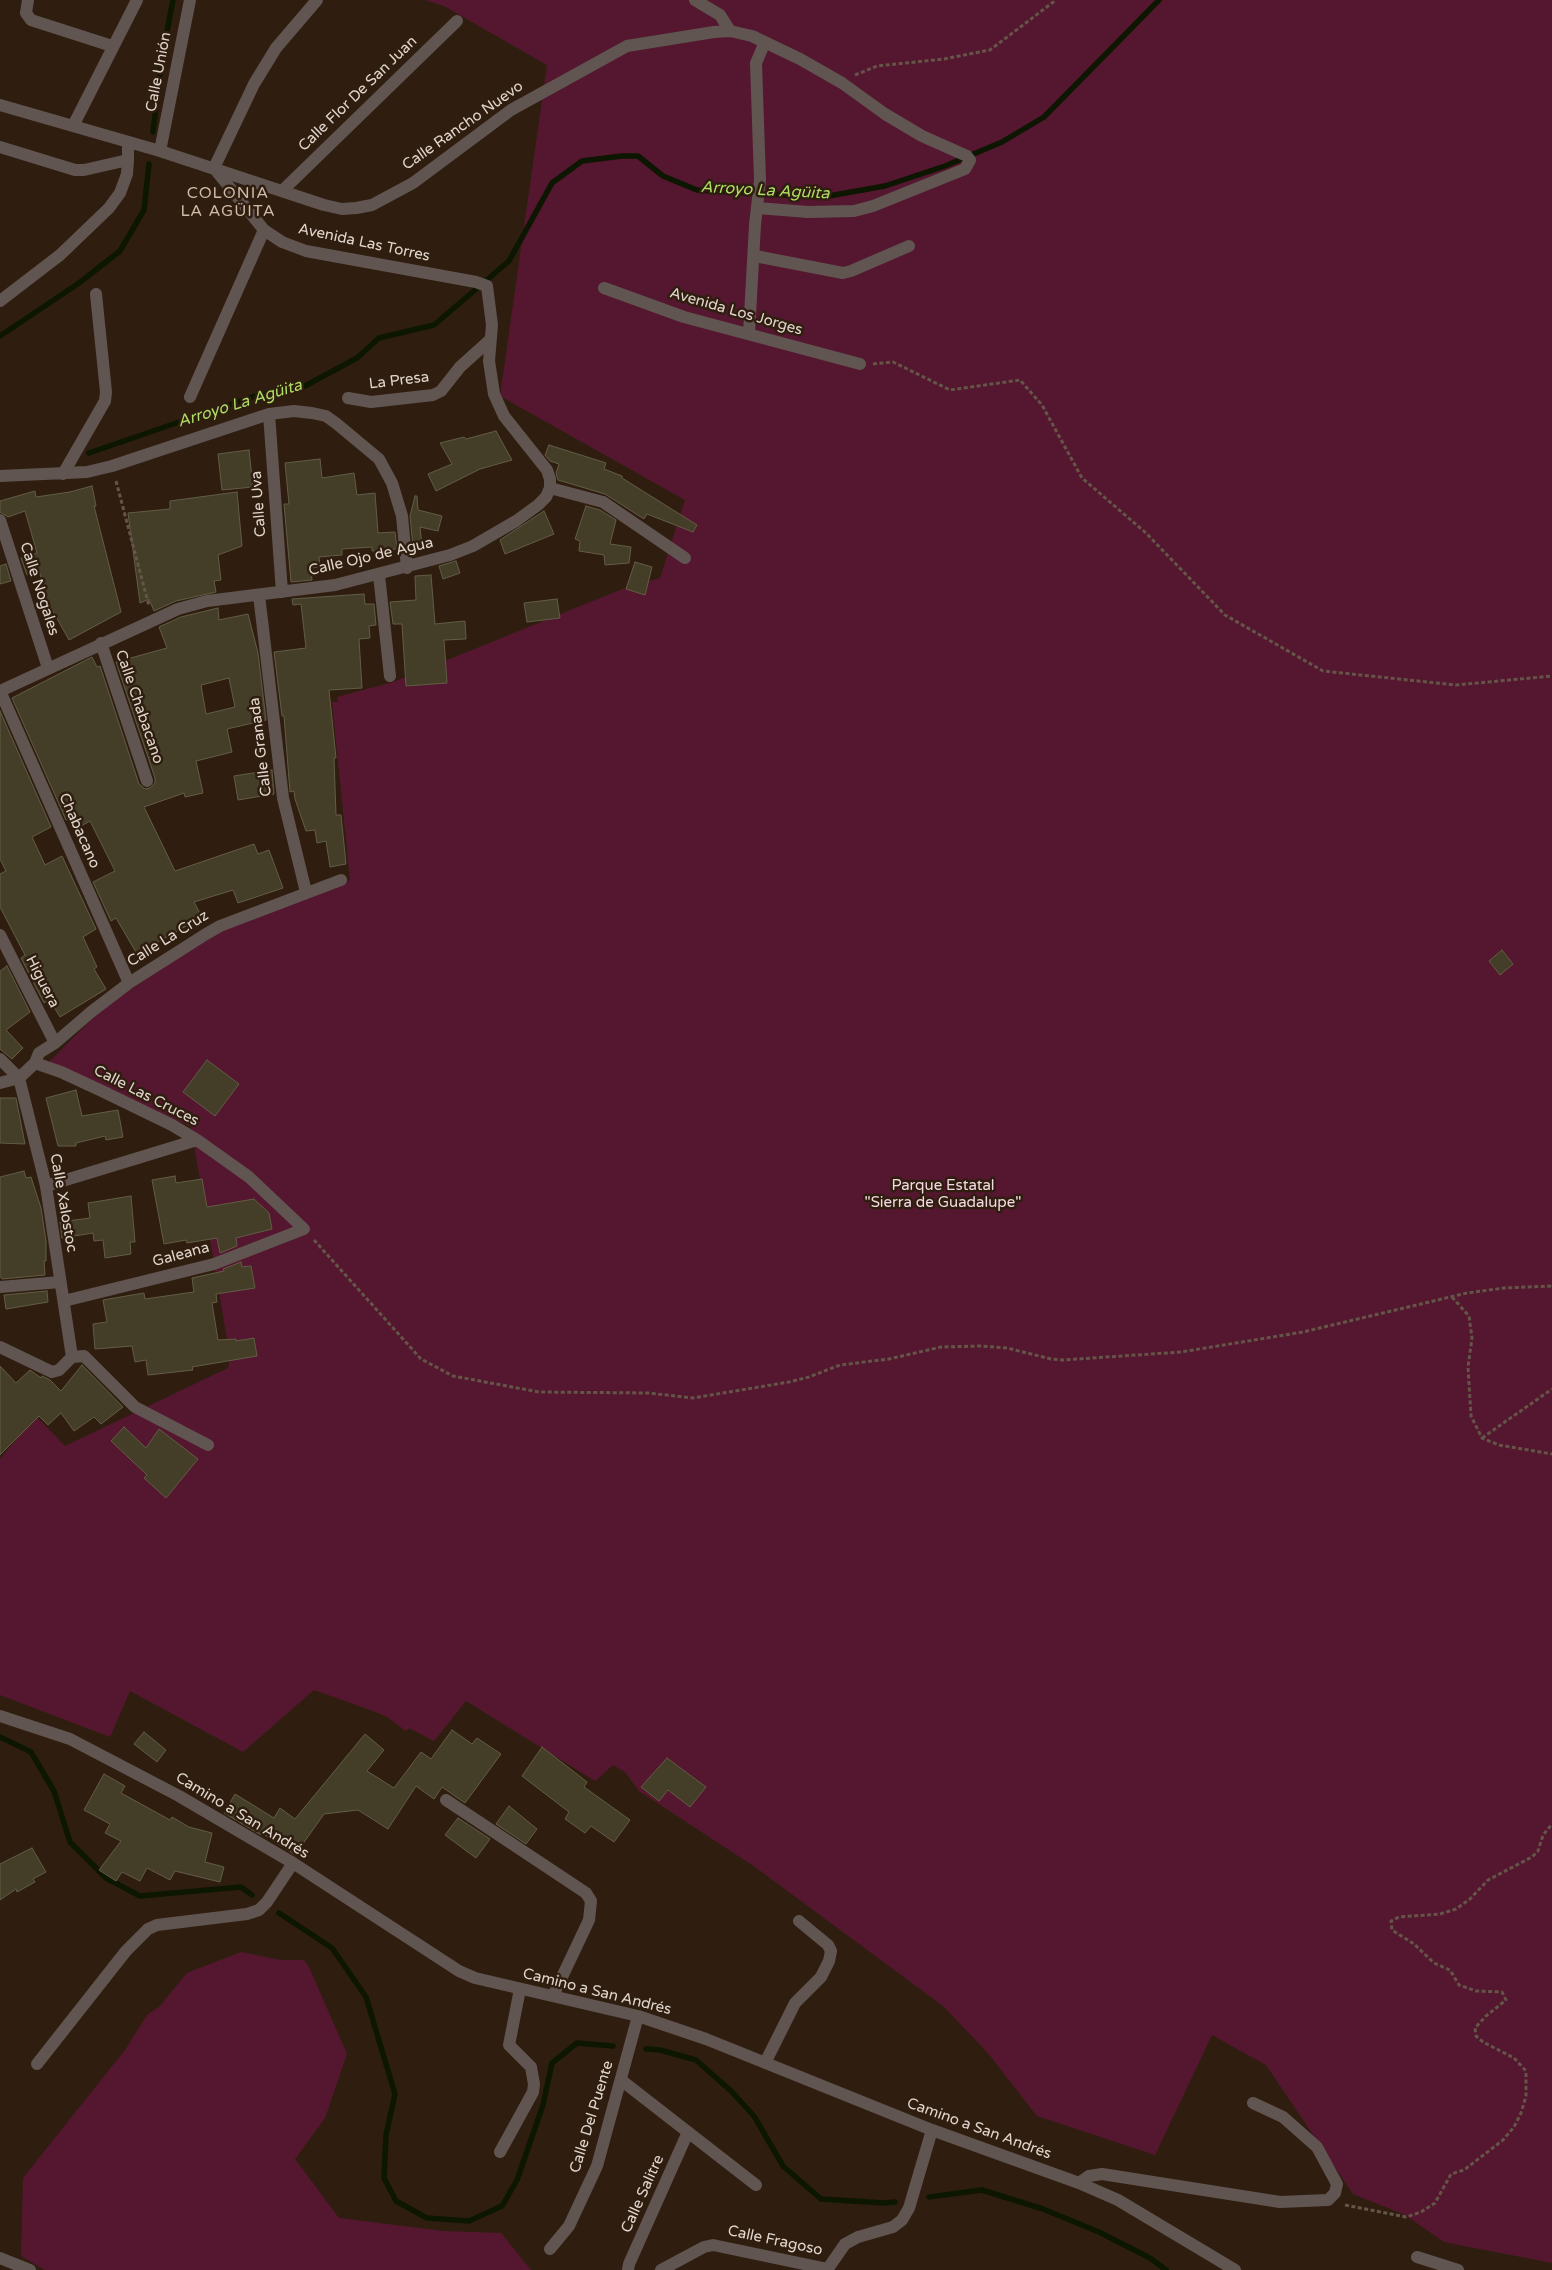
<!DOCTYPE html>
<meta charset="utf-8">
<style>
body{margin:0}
canvas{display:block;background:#2f1e0f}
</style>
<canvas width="1552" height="2270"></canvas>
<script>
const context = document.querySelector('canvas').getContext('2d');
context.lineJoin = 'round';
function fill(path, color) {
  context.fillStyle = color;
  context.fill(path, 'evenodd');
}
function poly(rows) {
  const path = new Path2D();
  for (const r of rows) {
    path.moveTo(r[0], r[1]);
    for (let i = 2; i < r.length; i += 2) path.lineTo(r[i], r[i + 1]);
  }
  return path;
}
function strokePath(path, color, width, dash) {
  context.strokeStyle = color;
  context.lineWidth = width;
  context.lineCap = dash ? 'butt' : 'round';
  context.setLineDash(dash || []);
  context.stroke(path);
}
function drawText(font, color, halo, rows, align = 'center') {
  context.font = font + ' "Varela Round",sans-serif';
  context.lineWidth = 5;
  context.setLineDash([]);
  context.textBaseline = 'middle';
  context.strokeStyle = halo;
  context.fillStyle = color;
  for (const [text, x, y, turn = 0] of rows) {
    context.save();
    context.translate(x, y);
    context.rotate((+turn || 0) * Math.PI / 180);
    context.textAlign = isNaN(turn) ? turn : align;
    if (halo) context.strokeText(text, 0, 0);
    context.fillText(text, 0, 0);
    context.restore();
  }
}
fill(poly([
 [425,0,1552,0,1552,2263,1444,2242,1405,2215,1353,2194,1266,2065,1212,2035,1155,2155,1037,2116,987,2052,943,2006,755,1867,639,1791,625,1772,613,1765,595,1781,466,1701,434,1741,409,1728,406,1731,387,1717,373,1711,314,1690,243,1752,130,1691,110,1737,0,1695,0,1459,36,1416,65,1446,228,1368,230,1357,191,1127,49,1062,102,1009,211,935,350,880,332,702,338,702,337,697,393,682,625,588,660,578,685,500,500,396,547,65,444,6],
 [241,1952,280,1960,304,1960,309,1967,347,2054,325,2118,295,2159,339,2218,443,2231,501,2233,531,2270,45,2270,21,2256,23,2178,125,2050,147,2015,160,2006,187,1973]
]), '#54172f');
strokePath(poly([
 [153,132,162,57,173,0],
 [0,336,79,283,120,251,144,210,149,164],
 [89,453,252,397,305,386,357,358,379,338,434,325,509,261,552,183,582,161,622,156,638,156,663,176,697,190,823,197,885,186,945,166,1002,142,1044,117,1159,0],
 [0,1737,31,1752,54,1791,70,1842,106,1878,140,1896,241,1887,252,1895],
 [279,1913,332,1948,366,1997,395,2094,386,2135,384,2178,396,2201,427,2218,469,2221,502,2206,517,2180,543,2105,552,2063,577,2043,613,2046],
 [646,2049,660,2050,696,2060,731,2091,754,2116,783,2166,821,2199,884,2203,895,2202],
 [929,2197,982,2190,1043,2209,1099,2232,1150,2258,1166,2270]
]), '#0c1600', 5.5);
const building = poly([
 [496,431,512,460,480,469,436,491,428,474,452,464,440,443,464,437,466,439,496,431],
 [549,445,606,463,604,469,622,476,622,478,697,525,693,532,647,514,644,519,605,494,558,480,556,473,559,464,550,461,545,455,549,445],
 [249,450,253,487,222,490,218,454,249,450],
 [320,459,322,478,354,473,357,495,375,493,378,533,395,532,397,549,372,551,372,547,342,549,342,555,319,557,320,567,311,568,312,580,291,582,284,504,289,504,285,463,320,459],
 [92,486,96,506,94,506,121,612,69,640,49,604,39,571,27,575,21,558,37,553,25,511,8,517,0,512,0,501,35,491,36,497,70,492,92,486],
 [237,492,242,546,218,555,221,580,214,581,216,592,176,601,154,611,149,599,140,603,128,513,170,509,170,501,237,492],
 [415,496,417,496,418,510,442,516,438,531,420,527,422,546,413,547,410,516,415,496],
 [586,506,600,510,616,520,610,544,631,547,629,563,605,565,604,555,579,551,580,541,575,539,586,506],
 [544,511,554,534,505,554,500,540,544,511],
 [456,561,460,573,443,579,439,566,456,561],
 [635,562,652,567,645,595,626,589,635,562],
 [6,564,11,581,0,584,0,566,6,564],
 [431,575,435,624,465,621,466,639,444,640,447,683,406,686,402,624,393,624,390,602,416,600,415,576,431,575],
 [364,594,365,604,374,604,376,625,369,626,370,638,359,639,362,688,329,690,336,758,334,758,336,815,341,815,346,864,330,867,326,841,317,843,315,830,306,831,295,799,294,791,290,792,284,716,282,716,274,652,306,648,301,604,293,605,292,599,364,594],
 [557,599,560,618,527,622,524,603,557,599],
 [218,608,219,620,248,614,258,653,266,720,227,729,232,752,196,761,203,793,185,797,184,793,144,807,175,871,254,844,258,854,269,850,283,888,238,903,233,890,194,902,202,917,137,954,116,918,111,921,93,882,115,871,90,821,74,830,68,819,66,820,12,698,92,657,97,667,100,666,139,784,145,789,150,788,155,783,155,778,116,662,167,648,159,627,181,617,218,608],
 [229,678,235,707,206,714,201,685,229,678],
 [0,711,51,827,32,837,45,865,62,856,96,929,83,937,97,967,94,969,106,989,60,1017,49,999,44,1003,21,958,25,955,0,907,0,874,6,871,0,859,0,711],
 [272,770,274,794,238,800,234,776,272,770],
 [1502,950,1513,964,1500,975,1489,961,1502,950],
 [7,966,30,1012,6,1030,23,1048,12,1059,0,1049,0,971,7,966],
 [207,1060,239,1084,215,1116,183,1092,207,1060],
 [76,1090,82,1116,118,1110,123,1137,106,1140,105,1136,76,1143,76,1146,58,1146,46,1098,76,1090],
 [0,1098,16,1098,25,1144,0,1143,0,1098],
 [24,1171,26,1178,31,1177,41,1208,46,1241,46,1261,44,1261,45,1275,2,1279,0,1276,0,1177,24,1171],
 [175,1176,176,1183,202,1179,207,1207,254,1199,269,1213,272,1229,236,1238,237,1246,220,1253,217,1238,187,1243,186,1240,164,1244,152,1180,175,1176],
 [131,1196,135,1242,130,1242,131,1254,105,1258,103,1240,94,1241,93,1233,62,1238,60,1222,90,1218,88,1203,131,1196],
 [241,1262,242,1267,251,1266,255,1288,216,1294,217,1302,212,1303,218,1340,236,1339,236,1341,254,1338,257,1356,192,1367,193,1370,148,1375,146,1360,135,1362,132,1346,95,1349,93,1324,107,1322,103,1300,144,1293,145,1299,194,1292,192,1278,224,1271,223,1269,241,1262],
 [47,1291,48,1302,6,1309,4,1295,47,1291],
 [82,1365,123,1407,101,1424,94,1417,74,1431,61,1413,48,1425,39,1416,0,1455,0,1366,16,1383,30,1370,41,1378,42,1376,50,1380,61,1391,82,1365],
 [124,1427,146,1448,159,1429,198,1459,166,1498,144,1478,147,1475,111,1441,124,1427],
 [452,1730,472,1744,477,1738,501,1754,465,1803,442,1787,434,1799,416,1786,388,1829,358,1810,324,1814,295,1855,262,1833,261,1835,224,1813,235,1794,274,1818,280,1808,295,1819,365,1734,384,1750,367,1771,394,1788,421,1752,431,1759,452,1730],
 [144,1732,166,1750,157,1762,134,1744,144,1732],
 [542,1747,587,1782,584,1787,630,1820,614,1842,591,1826,585,1833,565,1819,569,1812,522,1776,542,1747],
 [667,1758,706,1787,690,1807,668,1790,659,1801,641,1787,667,1758],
 [104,1774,125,1786,121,1793,170,1820,172,1817,189,1827,212,1833,205,1862,224,1867,220,1882,175,1871,170,1880,147,1868,140,1881,122,1872,116,1881,99,1870,121,1841,105,1833,110,1824,84,1810,104,1774],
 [509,1806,537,1829,526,1844,496,1824,509,1806],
 [458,1818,490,1839,476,1858,445,1835,458,1818],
 [32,1848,46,1872,33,1879,35,1882,17,1892,16,1889,0,1900,0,1864,32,1848]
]);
fill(building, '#443e28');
strokePath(building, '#625c45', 1);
strokePath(poly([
 [855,75,877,66,944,59,990,50,1056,0],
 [873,364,893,362,950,390,1020,380,1042,405,1082,478,1146,533,1225,615,1323,671,1456,685,1552,676],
 [116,481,149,606],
 [314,1240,421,1359,453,1376,539,1392,648,1393,693,1398,789,1382,809,1377,840,1365,889,1359,941,1347,980,1346,1007,1348,1051,1359,1063,1360,1181,1352,1303,1332,1467,1293,1504,1288,1552,1286],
 [1452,1297,1469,1316,1472,1338,1468,1367,1471,1416,1482,1438,1499,1445,1552,1454],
 [1482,1438,1552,1389],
 [1345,2205,1406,2217,1421,2212,1435,2203,1451,2174,1464,2170,1503,2140,1514,2127,1521,2113,1526,2096,1526,2071,1514,2058,1483,2042,1476,2036,1475,2028,1486,2016,1506,2000,1502,1992,1476,1991,1459,1985,1450,1970,1434,1963,1414,1944,1392,1930,1391,1921,1399,1917,1440,1914,1456,1909,1470,1899,1488,1880,1532,1857,1538,1851,1543,1835,1552,1824]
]), '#655548', 3, [4, 2.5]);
strokePath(poly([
 [28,0,26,13,31,20,112,46],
 [695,0,720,15,730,31],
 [0,105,160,151,324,205,342,209,356,208,372,205,413,183,511,110,627,46,714,32,730,31,752,36,800,59,842,83,885,114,922,136,967,156,970,160,965,169,873,206,854,211,808,212,757,208],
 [73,126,137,0],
 [0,147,75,170,84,170,128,160,128,142],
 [160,151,190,0],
 [214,168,254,84,276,48,317,0],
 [282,191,457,21],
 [755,256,843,273,851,271,909,246],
 [604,288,684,317,860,364],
 [0,301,60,255,109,208,120,193,127,174,128,160],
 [749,333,755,225,760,180,756,63,765,42],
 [190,397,264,230],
 [348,398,371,402,433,395,441,391,460,367,491,339],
 [269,414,282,592],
 [63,474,105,401,106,392,96,294],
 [0,476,87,472,112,466,269,414,294,411,312,413,326,416,337,424,379,459,392,483,402,516,407,568],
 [550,488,603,502,685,558],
 [0,520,48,668],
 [379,575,390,676],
 [259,595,283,798,306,892],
 [101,643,147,781],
 [0,691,178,609,207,601,335,585,450,555,473,546,516,521,538,505,546,497,550,488,550,479,547,470,504,416,494,394,489,361,492,325,487,286,476,282,306,251,282,242,264,230,214,168],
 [0,691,129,983],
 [0,935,55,1043],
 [0,1059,19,1078],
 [35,1063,61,1072,104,1092,172,1125,197,1140,249,1177,304,1229,214,1264,64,1301],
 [19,1078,46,1186,72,1357],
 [0,1083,19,1078,35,1063,39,1053,55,1043,91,1012,129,983,206,934,220,926,341,880],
 [46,1186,197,1140],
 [0,1287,60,1282],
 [0,1347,52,1372,59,1370,72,1357],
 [72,1357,84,1356,135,1407,208,1445],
 [0,1716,70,1739,179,1796,293,1863,459,1971,475,1978,638,2016,706,2039,932,2130,1079,2183,1118,2200,1235,2270],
 [446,1800,586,1893,591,1901,589,1920,553,1996],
 [765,2063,795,2003,821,1977,829,1961,831,1951,828,1945,799,1921],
 [37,2064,126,1951,148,1929,157,1925,247,1914,259,1910,267,1902,293,1863],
 [621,2080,756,2185],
 [500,2152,533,2092,534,2084,531,2067,509,2045,520,1989],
 [1079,2183,1089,2176,1102,2174,1280,2202,1328,2200,1335,2193,1337,2184,1317,2147,1283,2117,1253,2103],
 [550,2249,569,2226,597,2166,638,2016],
 [1417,2257,1458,2270],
 [0,2258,30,2270],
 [628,2270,629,2264,688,2132],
 [661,2270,704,2247,713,2245,828,2269],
 [827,2270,845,2244,858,2237,893,2227,902,2220,909,2208,932,2130]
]), '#615552', 12);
drawText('15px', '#e1d6cd', '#2f1e0f', [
 ["Calle Unión",159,72,-79],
 ["Calle Flor De San Juan",358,94,-44],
 ["Calle Rancho Nuevo",463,126,-35],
 ["Avenida Las Torres",364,243,12],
 ["Avenida Los Jorges",736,312,16],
 ["La Presa",399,381,-7],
 ["Calle Uva",259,504,-94],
 ["Calle Ojo de Agua",371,557,-13],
 ["Calle Nogales",39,589,72],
 ["Calle Chabacano",139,707,71],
 ["Calle Granada",261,747,-97],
 ["Chabacano",79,831,66],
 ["Calle La Cruz",168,939,-32],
 ["Higuera",42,982,63],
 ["Calle Las Cruces",146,1096,27],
 ["Calle Xalostoc",63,1203,80],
 ["Galeana",181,1255,-15],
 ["Camino a San Andrés",242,1816,31],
 ["Camino a San Andrés",597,1992,14],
 ["Calle Del Puente",592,2117,-73],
 ["Camino a San Andrés",979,2129,20],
 ["Calle Salitre",643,2194,-66],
 ["Calle Fragoso",775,2241,12]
]);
drawText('15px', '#f4d9e1', '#2f1e0f', [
 ["Parque Estatal",943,1186],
 ["\"Sierra de Guadalupe\"",943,1203]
]);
drawText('italic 16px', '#afde67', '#2f1e0f', [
 ["Arroyo La Agüita",765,191,3],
 ["Arroyo La Agüita",240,404,-17]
]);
context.letterSpacing = '1px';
drawText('16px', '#d1bba8', '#2f1e0f', [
 ["COLONIA",228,194],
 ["LA AGÜITA",228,212]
]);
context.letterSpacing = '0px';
</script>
